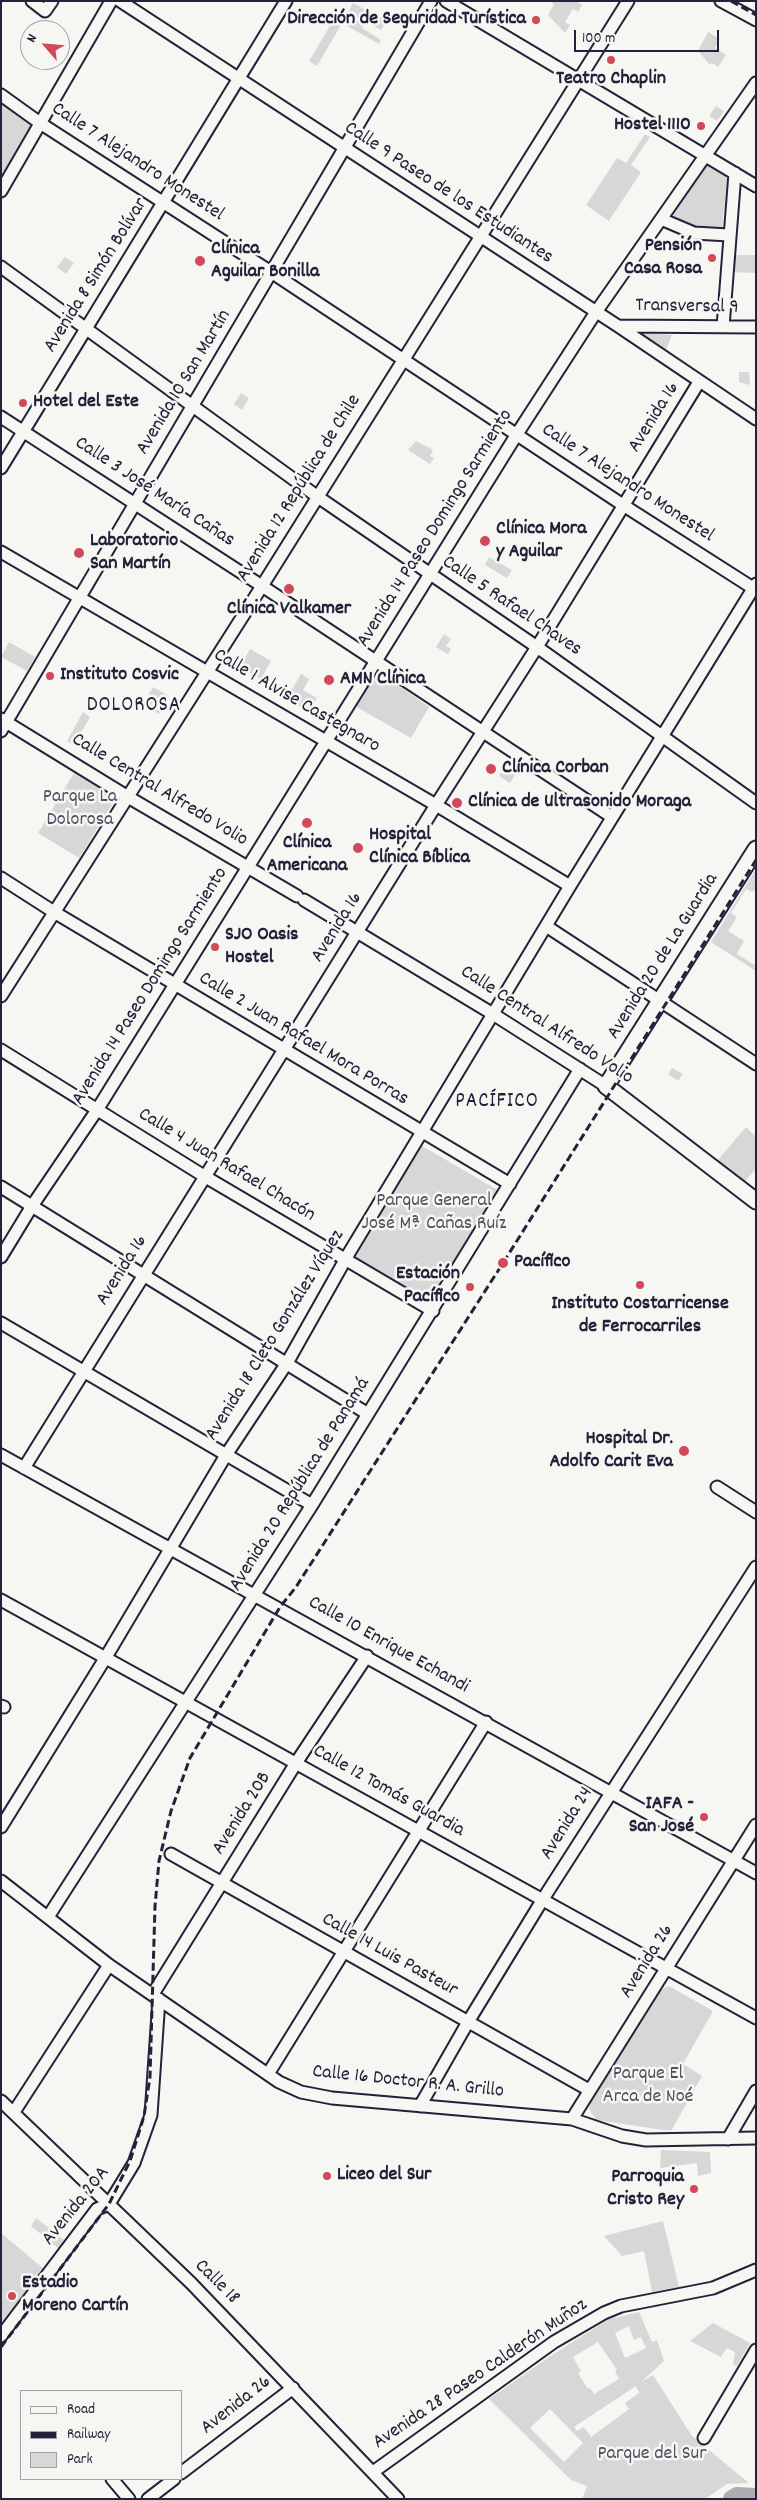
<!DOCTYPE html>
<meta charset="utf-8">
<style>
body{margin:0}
#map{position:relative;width:757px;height:2500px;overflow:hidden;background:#f6f6f2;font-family:Dekko,sans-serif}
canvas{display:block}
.frame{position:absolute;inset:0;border:2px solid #22223b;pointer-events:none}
.legend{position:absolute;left:20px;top:2390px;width:162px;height:90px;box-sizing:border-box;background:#f6f6f2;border:1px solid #a1a1a9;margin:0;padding:6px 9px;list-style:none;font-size:15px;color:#22223b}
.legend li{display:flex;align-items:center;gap:10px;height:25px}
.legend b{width:25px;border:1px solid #a1a1a9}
.north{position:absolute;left:20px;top:20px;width:50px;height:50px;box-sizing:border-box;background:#f6f6f2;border:1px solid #a1a1a9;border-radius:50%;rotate:297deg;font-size:14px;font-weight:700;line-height:20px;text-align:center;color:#22223b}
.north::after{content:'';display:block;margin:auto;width:18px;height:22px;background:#d1495b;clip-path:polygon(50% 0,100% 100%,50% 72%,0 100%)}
.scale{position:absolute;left:574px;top:30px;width:145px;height:22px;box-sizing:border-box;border:2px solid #22223b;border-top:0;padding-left:6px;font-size:15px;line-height:18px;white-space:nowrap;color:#22223b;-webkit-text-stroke:4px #f6f6f2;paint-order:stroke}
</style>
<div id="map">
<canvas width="757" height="2500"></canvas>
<div class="frame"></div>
<ul class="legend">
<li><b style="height:6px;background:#f6f6f2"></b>Road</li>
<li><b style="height:6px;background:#22223b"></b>Railway</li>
<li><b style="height:14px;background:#d7d7d7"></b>Park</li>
</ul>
<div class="north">N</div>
<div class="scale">100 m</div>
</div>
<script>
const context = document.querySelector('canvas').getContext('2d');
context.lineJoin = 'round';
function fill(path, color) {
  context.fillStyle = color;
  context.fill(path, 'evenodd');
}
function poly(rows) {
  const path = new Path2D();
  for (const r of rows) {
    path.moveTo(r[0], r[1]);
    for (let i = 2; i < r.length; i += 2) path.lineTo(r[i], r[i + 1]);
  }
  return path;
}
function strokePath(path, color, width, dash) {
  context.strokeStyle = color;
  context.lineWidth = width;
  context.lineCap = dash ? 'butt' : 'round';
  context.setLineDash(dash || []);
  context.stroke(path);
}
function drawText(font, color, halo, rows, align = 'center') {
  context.font = font + ' Dekko,sans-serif';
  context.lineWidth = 5;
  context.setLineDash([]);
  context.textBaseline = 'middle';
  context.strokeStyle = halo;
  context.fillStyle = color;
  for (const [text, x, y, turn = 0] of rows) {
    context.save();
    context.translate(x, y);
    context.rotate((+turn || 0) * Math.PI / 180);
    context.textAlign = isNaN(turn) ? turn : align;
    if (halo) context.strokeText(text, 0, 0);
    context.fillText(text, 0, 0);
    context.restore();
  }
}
fill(poly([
 [549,1,576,1,582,5,578,12,573,9,565,22,570,25,565,33,548,15,554,4],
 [353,3,386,21,381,30,365,21,362,28,381,40,379,44,342,23,317,66,309,61,334,19,342,23],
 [708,32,720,39,715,48,726,55,718,67,712,63,710,65,698,51],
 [1,103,32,126,1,177],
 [716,106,724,111,717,121,709,116],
 [645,134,650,137,631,165,641,172,609,221,586,205,617,158,626,163],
 [706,162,725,172,727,180,722,229,695,226,678,219,672,214],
 [732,255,756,255,756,273,732,272],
 [65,257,74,263,66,274,57,267],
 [632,332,672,335,665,353],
 [739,372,749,372,750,385,739,382],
 [241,393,249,398,242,410,234,404],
 [416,441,433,450,430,456,434,458,430,464,408,450],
 [489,557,512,570,507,578,485,565],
 [444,634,451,639,446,646,451,649,448,654,436,647],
 [9,642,35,657,27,671,1,657],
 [250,649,271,661,261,679,240,667],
 [381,673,429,707,411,738,355,706,373,675],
 [301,674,309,679,303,690,317,698,309,712,286,699],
 [153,687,169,696,159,714,143,705],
 [83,712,90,717,74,745,67,741],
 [507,763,518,770,510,783,499,776],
 [74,773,116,798,79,858,38,833],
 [756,869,756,888,753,892,746,889,731,913,737,917,728,931,744,941,737,954,756,966,756,971,711,942],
 [672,1068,683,1074,678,1081,668,1074],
 [746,1127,756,1137,756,1169,743,1183,717,1161],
 [422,1146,501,1192,431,1305,353,1258],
 [669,1986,713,2011,683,2064,702,2076,671,2131,596,2120,589,2109,590,2102,656,1992],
 [661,2150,710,2152,711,2173,698,2176,697,2163,660,2168],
 [36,2218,64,2240,58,2248,31,2226],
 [663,2221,679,2287,652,2292,644,2251,622,2256,604,2236],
 [1,2233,43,2268,1,2324],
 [639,2312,652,2342,657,2340,664,2361,641,2382,653,2375,692,2436,749,2483,727,2484,705,2499,582,2499,587,2486,571,2480,489,2399,549,2357,609,2319],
 [629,2326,634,2340,641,2337,646,2348,625,2358,615,2333],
 [598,2342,617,2370,615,2371,619,2379,594,2394,590,2388,588,2389,578,2373,581,2371,573,2357],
 [636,2386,639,2393,625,2403,629,2409,591,2437,584,2427,577,2431,574,2427],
 [550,2409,583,2443,564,2462,530,2428],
 [713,2323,750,2343,737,2366,733,2364,735,2352,727,2348,721,2357,690,2341]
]), '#d7d7d7');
strokePath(poly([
 [732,2499,737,2496,756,2497]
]), '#adadb3', 18);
const minor = poly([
 [32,1,45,11,52,1],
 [120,1,618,326,756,419],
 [446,1,756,186],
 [721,1,756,20],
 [1,95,40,123,271,272,623,505,756,590],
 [1,191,111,1],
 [661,219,694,233,729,235],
 [1,267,318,497,537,647,756,803],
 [618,326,756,327],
 [723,327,735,173],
 [1,417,262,586,612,817],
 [1,468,286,1],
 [1,552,436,805,570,886],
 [1,719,128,797,297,896],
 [1,731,431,1],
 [1,878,54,912,510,1184],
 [304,900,493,1014,606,1086],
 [546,926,756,1064],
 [1,996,262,586,628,1],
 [1,1050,204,1176,433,1311],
 [1,1187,368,1414],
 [1,1257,32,1206,97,1110,517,434,596,312,756,83],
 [1,1323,312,1505],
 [1,1455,756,1873],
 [24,1468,436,805,537,647,699,382],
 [717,1487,756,1512],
 [1,1600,756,2018],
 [1,1706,4,1707],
 [1,1827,106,1657,226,1455,287,1363,349,1253,570,886,756,584],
 [171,1854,589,2090],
 [1,1881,109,1965,279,2082,301,2092,332,2098,572,2119,622,2136,646,2140,756,2138],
 [48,1917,312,1505,580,1069],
 [153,1994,296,1763,367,1656],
 [268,2074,486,1722],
 [1,2101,191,2283,398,2499],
 [420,2106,468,2022,543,1899,756,1567],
 [14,2112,109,1965],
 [572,2119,756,1825],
 [728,2139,756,2091],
 [1,2336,97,2209,109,2204,134,2163,151,2115,159,1999],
 [704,2438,756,2350],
 [373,2472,554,2342,604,2313,621,2306,713,2288,756,2270],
 [181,2473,293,2388],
 [112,2479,129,2499],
 [148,2499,174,2479]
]);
const major = poly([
 [756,849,606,1086,756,1201]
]);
strokePath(minor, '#22223b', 15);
strokePath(major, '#22223b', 19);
strokePath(minor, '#f6f6f2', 11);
strokePath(major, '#f6f6f2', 15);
strokePath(poly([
 [731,1,756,15],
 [1,2347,109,2204,130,2161,136,2142,144,2116,150,2077,155,1906,159,1861,171,1811,190,1758,280,1607,296,1587,503,1263,756,860]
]), '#22223b', 3, [8, 4]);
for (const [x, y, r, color] of [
 [536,20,5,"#d1495b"],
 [611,60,5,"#d1495b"],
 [701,126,5,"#d1495b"],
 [712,258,5,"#d1495b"],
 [200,261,6,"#d1495b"],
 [23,403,5,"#d1495b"],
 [485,541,6,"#d1495b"],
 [79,553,6,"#d1495b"],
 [289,589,6,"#d1495b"],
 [50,676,5,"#d1495b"],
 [329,680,6,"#d1495b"],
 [491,769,6,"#d1495b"],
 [457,803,6,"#d1495b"],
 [307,823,6,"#d1495b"],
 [358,848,6,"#d1495b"],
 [215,947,5,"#d1495b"],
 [503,1263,6,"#d1495b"],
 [640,1285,5,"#d1495b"],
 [470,1287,5,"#d1495b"],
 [684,1451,6,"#d1495b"],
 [704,1817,5,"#d1495b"],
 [327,2176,5,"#d1495b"],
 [694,2189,5,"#d1495b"],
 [12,2296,5,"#d1495b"]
]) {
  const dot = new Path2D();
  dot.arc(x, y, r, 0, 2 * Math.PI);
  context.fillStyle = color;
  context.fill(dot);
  strokePath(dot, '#f6f6f2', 2);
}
drawText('bold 20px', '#22223b', '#f6f6f2', [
 ["Dirección de Seguridad Turística",526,20,"right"],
 ["Teatro Chaplin",611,80,"center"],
 ["Hostel 1110",691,126,"right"],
 ["Pensión",702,247,"right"],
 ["Casa Rosa",702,270,"right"],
 ["Clínica",211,250],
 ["Aguilar Bonilla",211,273],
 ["Hotel del Este",33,403],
 ["Clínica Mora",496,530],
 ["y Aguilar",496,553],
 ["Laboratorio",90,542],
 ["San Martín",90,565],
 ["Clínica Valkamer",289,610,"center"],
 ["Instituto Cosvic",60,676],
 ["AMN Clínica",340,680],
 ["Clínica Corban",502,769],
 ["Clínica de Ultrasonido Moraga",468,803],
 ["Hospital",369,836],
 ["Clínica Bíblica",369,859],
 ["Clínica",307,844,"center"],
 ["Americana",307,867,"center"],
 ["SJO Oasis",225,936],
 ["Hostel",225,959],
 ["Pacífico",514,1263],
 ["Estación",460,1275,"right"],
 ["Pacífico",460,1298,"right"],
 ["Instituto Costarricense",640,1305,"center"],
 ["de Ferrocarriles",640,1328,"center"],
 ["Hospital Dr.",673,1440,"right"],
 ["Adolfo Carit Eva",673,1463,"right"],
 ["IAFA -",694,1805,"right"],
 ["San José",694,1828,"right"],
 ["Liceo del Sur",337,2176],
 ["Parroquia",684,2178,"right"],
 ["Cristo Rey",684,2201,"right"],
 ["Estadio",22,2284],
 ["Moreno Cartín",22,2307]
], 'left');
drawText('20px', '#22223b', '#f6f6f2', [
 ["Calle 7 Alejandro Monestel",137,163,33],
 ["Calle 9 Paseo de los Estudiantes",448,194,33],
 ["Avenida 8 Simón Bolívar",97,276,-58],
 ["Transversal 9",687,308,1],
 ["Avenida 10 San Martín",185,383,-59],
 ["Avenida 16",655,418,-58],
 ["Calle 7 Alejandro Monestel",627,484,33],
 ["Avenida 12 República de Chile",300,489,-58],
 ["Calle 3 José María Cañas",154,493,33],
 ["Avenida 14 Paseo Domingo Sarmiento",436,529,-58],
 ["Calle 5 Rafael Chaves",511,607,34],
 ["Calle 1 Alvise Castegnaro",296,702,30],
 ["Calle Central Alfredo Volio",159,791,31],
 ["Avenida 16",338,928,-58],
 ["Avenida 20 de La Guardia",664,957,-58],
 ["Avenida 14 Paseo Domingo Sarmiento",151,987,-58],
 ["Calle Central Alfredo Volio",546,1026,33],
 ["Calle 2 Juan Rafael Mora Porras",303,1040,31],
 ["Calle 4 Juan Rafael Chacón",226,1166,31],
 ["Avenida 16",123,1271,-58],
 ["Avenida 18 Cleto González Víquez",276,1336,-58],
 ["Avenida 20 República de Panamá",301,1485,-58],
 ["Calle 10 Enrique Echandi",388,1646,29],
 ["Calle 12 Tomás Guardia",388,1792,29],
 ["Avenida 20B",243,1814,-58],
 ["Avenida 24",568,1824,-58],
 ["Calle 14 Luis Pasteur",389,1956,29],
 ["Avenida 26",648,1962,-58],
 ["Calle 16 Doctor R. A. Grillo",408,2083,6],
 ["Avenida 20A",77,2207,-51],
 ["Calle 18",216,2283,45],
 ["Avenida 28 Paseo Calderón Muñoz",481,2375,-34],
 ["Avenida 26",237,2406,-38]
]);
drawText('20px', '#4f4f62', '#f6f6f2', [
 ["Parque La",80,798],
 ["Dolorosa",80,821],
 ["Parque General",434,1202],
 ["José Mª Cañas Ruíz",434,1225],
 ["Parque El",648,2075],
 ["Arca de Noé",648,2098],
 ["Parque del Sur",652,2455]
]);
context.letterSpacing = '1px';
drawText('21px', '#22223b', '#f6f6f2', [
 ["DOLOROSA",134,707],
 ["PACÍFICO",497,1103]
]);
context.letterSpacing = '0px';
</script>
